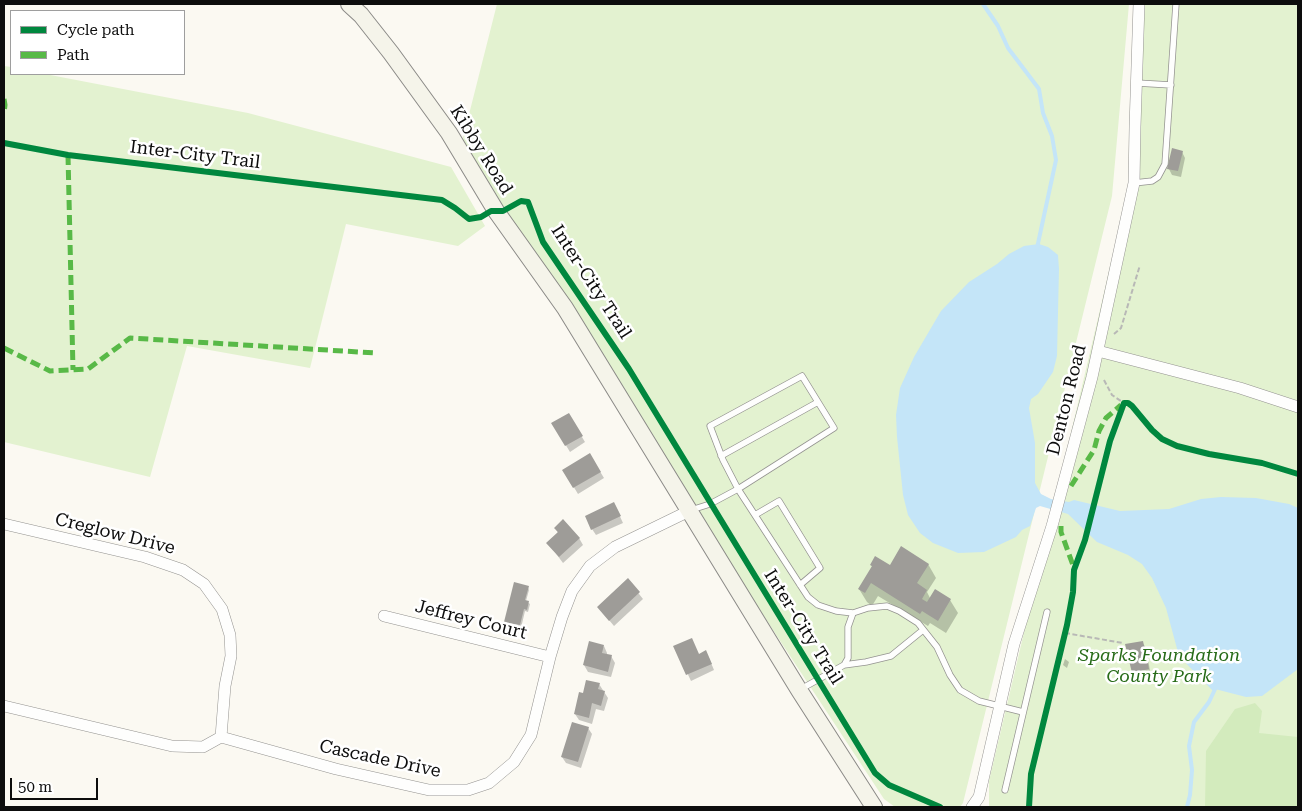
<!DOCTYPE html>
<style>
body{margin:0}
#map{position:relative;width:1302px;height:811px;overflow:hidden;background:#fbf9f2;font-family:"Roboto Serif",serif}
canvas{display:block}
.frame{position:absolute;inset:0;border:5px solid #0d0d0d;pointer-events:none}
.legend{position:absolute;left:10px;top:10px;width:175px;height:65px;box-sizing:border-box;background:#fff;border:1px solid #9e9e9e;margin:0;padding:6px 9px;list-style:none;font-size:15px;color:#0d0d0d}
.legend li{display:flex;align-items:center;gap:10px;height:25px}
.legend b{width:25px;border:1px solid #9e9e9e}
.scale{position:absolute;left:10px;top:778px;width:88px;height:22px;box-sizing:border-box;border:2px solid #0d0d0d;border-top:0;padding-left:6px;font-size:15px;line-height:18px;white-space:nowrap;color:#0d0d0d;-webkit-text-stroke:4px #fff;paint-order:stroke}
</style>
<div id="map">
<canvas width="1302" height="811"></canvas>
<div class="frame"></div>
<ul class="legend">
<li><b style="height:6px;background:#00873e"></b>Cycle path</li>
<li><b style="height:6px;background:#58b947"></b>Path</li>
</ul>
<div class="scale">50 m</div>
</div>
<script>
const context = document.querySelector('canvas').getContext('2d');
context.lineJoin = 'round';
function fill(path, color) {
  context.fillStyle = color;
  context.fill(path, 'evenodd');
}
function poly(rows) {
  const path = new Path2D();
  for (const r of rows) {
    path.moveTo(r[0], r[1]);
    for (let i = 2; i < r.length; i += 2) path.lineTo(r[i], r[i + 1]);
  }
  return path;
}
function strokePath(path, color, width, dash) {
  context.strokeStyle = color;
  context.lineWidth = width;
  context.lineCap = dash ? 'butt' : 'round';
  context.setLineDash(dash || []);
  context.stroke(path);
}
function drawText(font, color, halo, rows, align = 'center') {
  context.font = font + ' "Roboto Serif",serif';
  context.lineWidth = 5;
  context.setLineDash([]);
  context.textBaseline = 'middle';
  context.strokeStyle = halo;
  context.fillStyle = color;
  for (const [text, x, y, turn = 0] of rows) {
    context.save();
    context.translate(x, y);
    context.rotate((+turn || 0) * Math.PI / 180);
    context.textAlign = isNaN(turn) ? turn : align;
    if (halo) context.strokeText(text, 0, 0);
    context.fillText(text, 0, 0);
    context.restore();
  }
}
fill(poly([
 [497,4,1129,4,1112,196,963,803,960,807,895,807,884,799,472,172,463,138],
 [1145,4,1298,4,1298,807,989,807,989,781,1127,195,1137,123],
 [4,66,11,67,11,74,45,74,248,113,451,167,485,226,458,246,346,224,310,368,187,346,150,477,4,442]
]), '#e3f2d0');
fill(poly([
 [1255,703,1262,711,1259,733,1298,737,1298,807,1205,807,1206,751,1235,709]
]), '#d3ebbd');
fill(poly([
 [1039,244,1048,247,1058,255,1059,269,1057,356,1053,372,1038,394,1031,399,1029,408,1035,443,1035,483,1041,494,1051,499,1069,502,1074,500,1120,511,1169,509,1201,499,1221,497,1256,498,1289,504,1298,508,1298,669,1262,696,1246,697,1215,689,1213,691,1179,656,1166,608,1152,578,1142,564,1128,555,1097,542,1068,514,1040,506,1036,508,1030,526,1022,530,1016,537,984,552,958,553,933,543,920,533,908,515,903,495,897,437,896,415,900,388,914,357,941,311,969,282,997,264,1009,254,1024,246]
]), '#c4e5f8');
fill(poly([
 [1182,152,1185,158,1181,177,1172,175,1169,169],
 [568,414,585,442,570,452,553,424],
 [590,455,604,478,578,494,564,471],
 [617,510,623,523,596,535,592,529],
 [555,528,579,538,583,545,563,563,548,543,558,533],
 [928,564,936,578,927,592,930,598,950,600,958,613,946,633,930,623,928,626,878,596,872,606,867,602,859,589,873,568,871,565,890,566],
 [628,580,643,599,614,626,598,607],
 [528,587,529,590,526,601,530,604,528,612,525,611,521,628,507,624,505,621],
 [1142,642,1146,648,1151,676,1136,679,1133,672],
 [604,646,607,653,607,655,611,656,615,663,611,677,588,672,584,665],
 [675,647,709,658,714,670,691,681],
 [1065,659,1069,662,1067,668,1063,665],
 [599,684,608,698,604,711,596,709,592,724,579,720,575,714,584,695],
 [588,728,592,734,581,768,566,763,562,757]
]), '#0003');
strokePath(poly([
 [983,4,998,26,1008,48,1039,89,1043,113,1052,136,1056,160,1037,248],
 [1187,807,1190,795,1192,770,1189,746,1194,722,1209,702,1217,685]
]), '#c4e5f8', 4);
fill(poly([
 [1172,148,1183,151,1178,171,1167,169],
 [569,413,583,436,565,446,551,423],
 [590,453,601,472,573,488,562,470],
 [614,502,621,516,591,530,585,516],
 [563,519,580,538,559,557,546,543,558,532,554,528],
 [901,546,929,564,917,583,927,590,922,599,927,602,935,589,951,599,938,621,922,611,920,614,871,583,865,593,858,589,872,566,870,565,875,556,890,565],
 [628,578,640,592,609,621,597,607],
 [514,582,529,586,525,600,529,601,527,610,524,609,520,625,504,622],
 [692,638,699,654,706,650,712,664,686,675,673,646],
 [589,641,604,645,602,653,612,655,608,672,583,665],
 [1143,641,1149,669,1132,673,1125,644],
 [586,680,600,683,598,689,605,691,601,706,592,703,589,718,574,714,579,692,583,693],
 [572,722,589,727,578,762,561,757]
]), '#9e9c98');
const lane = poly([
 [1137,83,1171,85],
 [1134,183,1152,181,1158,177,1165,164,1176,4],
 [802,376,834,428,738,489,723,460,710,426,802,376],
 [721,456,818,402],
 [691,510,710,504,738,489,808,597,818,605,836,611,853,613,868,608,887,606,899,611,918,623,937,647,950,675,960,690,979,701,1023,712],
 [755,515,779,501,820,568,800,585],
 [844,665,848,658,848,627,853,613],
 [801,689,844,665,866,662,891,656,923,630],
 [1005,790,1047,612]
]);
const street = poly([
 [1098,351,1240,388,1298,407],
 [4,524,145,557,183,570,204,584,222,609,230,635,231,656,225,686,221,737],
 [384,616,550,657],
 [4,706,172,746,203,747,221,737,336,769,429,790,468,790,489,783,514,762,531,735,550,657,562,617,572,591,590,566,615,547,689,511],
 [972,807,979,797,1014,644,1052,526,1092,377,1134,183,1135,127,1139,4]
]);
const secondary = poly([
 [349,4,361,15,391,53,449,133,496,211,565,308,799,690,874,807]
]);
strokePath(lane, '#949390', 7);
strokePath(street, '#949390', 12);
strokePath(secondary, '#8b8a87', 18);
strokePath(poly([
 [1114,334,1121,328,1140,265],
 [1104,380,1112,395,1124,403],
 [1065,633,1123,643]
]), '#b8b8b6', 2, [5, 2.5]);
strokePath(lane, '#fefefd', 5.5);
strokePath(street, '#fefefd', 11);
strokePath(secondary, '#f5f4ea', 16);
strokePath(poly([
 [4,99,5,105,4,113],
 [68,155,73,370],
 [4,348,50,371,88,369,130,338,375,353],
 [1071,486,1094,450,1099,431,1106,418,1121,405],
 [1061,526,1061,532,1074,568]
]), '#58b947', 5, [10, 5]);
strokePath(poly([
 [4,143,68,155,442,200,455,208,469,219,481,217,491,211,503,211,521,201,528,202,543,242,629,369,875,773,889,785,940,807],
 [1029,807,1031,774,1067,625,1073,592,1074,570,1085,540,1110,441,1124,403,1128,403,1132,406,1152,430,1162,439,1177,446,1209,454,1262,463,1298,474]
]), '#00873e', 6);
drawText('18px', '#0d0d0d', '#fff', [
 ["Kibby Road",481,150,58],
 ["Inter-City Trail",195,155,7],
 ["Inter-City Trail",591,282,57],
 ["Denton Road",1067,400,-76],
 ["Creglow Drive",115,534,14],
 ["Jeffrey Court",471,620,14],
 ["Inter-City Trail",803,627,58],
 ["Cascade Drive",380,759,12]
]);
drawText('italic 18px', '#276b18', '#fff', [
 ["Sparks Foundation",1159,656],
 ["County Park",1159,677]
]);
</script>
